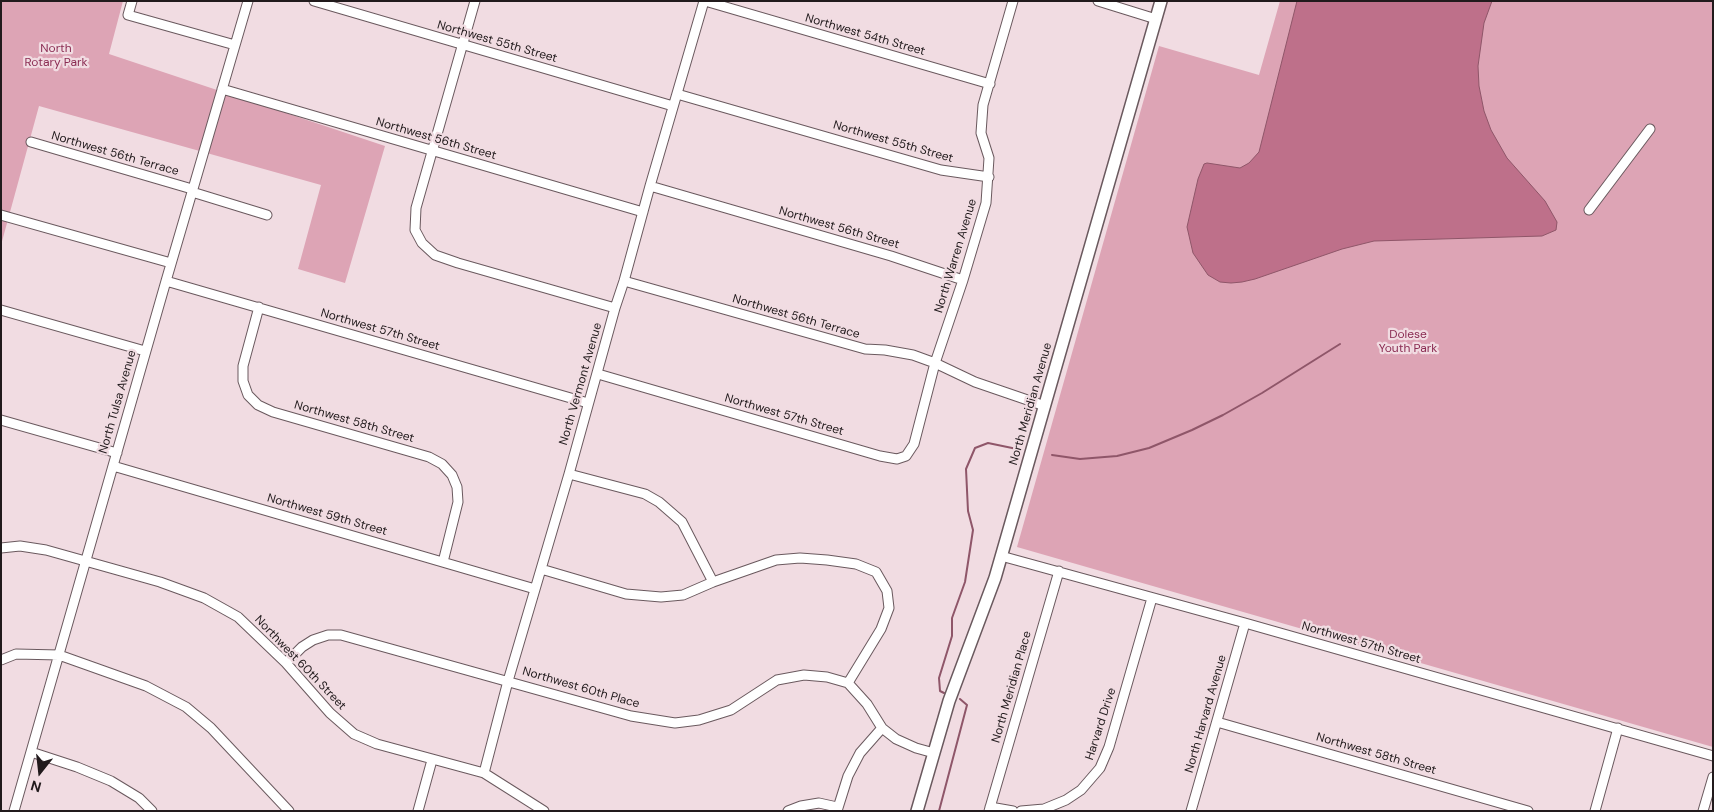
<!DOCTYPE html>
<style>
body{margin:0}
#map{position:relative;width:1714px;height:812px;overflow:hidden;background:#f1dce2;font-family:"DM Sans",sans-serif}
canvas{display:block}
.frame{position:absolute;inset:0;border:2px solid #211a1c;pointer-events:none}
.north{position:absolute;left:15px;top:747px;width:50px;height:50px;-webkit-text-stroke:4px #f1dce2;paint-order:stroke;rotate:196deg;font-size:14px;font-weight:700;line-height:20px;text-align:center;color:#211a1c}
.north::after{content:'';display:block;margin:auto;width:18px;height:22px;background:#211a1c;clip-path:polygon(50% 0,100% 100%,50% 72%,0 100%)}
</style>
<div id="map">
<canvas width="1714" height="812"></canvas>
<div class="frame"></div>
<div class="north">N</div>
</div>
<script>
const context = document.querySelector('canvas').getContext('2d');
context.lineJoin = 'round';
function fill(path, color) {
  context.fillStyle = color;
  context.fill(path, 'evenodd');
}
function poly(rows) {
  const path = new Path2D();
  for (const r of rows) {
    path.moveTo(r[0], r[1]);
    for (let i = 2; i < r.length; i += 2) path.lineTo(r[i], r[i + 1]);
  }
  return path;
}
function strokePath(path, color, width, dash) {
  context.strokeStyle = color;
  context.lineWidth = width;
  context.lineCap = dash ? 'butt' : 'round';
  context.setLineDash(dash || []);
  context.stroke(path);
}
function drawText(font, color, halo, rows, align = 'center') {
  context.font = font + ' "DM Sans",sans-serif';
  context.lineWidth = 4.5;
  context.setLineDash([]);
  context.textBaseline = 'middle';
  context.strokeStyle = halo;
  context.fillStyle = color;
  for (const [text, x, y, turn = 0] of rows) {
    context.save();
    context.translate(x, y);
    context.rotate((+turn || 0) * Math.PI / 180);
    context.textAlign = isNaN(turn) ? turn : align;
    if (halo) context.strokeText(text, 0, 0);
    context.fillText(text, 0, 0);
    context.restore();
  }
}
fill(poly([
 [1,1,123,1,109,54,385,146,345,283,298,269,321,185,39,106,1,245],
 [1280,1,1713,1,1713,747,1017,547,1159,46,1259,75]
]), '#dda4b5');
const water = poly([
 [1297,1,1492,1,1484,23,1478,66,1479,86,1484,111,1491,130,1507,158,1545,201,1557,222,1556,230,1542,236,1374,241,1342,249,1255,279,1242,282,1231,283,1220,282,1208,275,1193,253,1187,227,1198,179,1204,164,1207,163,1240,168,1249,163,1259,152,1297,1]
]);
fill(water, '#be708a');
strokePath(water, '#8f5669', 1);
strokePath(poly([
 [1052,455,1080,459,1117,456,1149,448,1192,430,1223,415,1262,393,1340,344],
 [944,693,940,691,939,678,952,636,952,618,965,582,973,530,968,511,966,469,975,448,988,443,1017,449],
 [939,811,967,705,960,699]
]), '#8f5669', 2);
const minor = poly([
 [132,1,128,15,235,45],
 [314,1,673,106],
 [475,1,416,208,415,230,422,243,435,255,458,263,615,308],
 [705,1,990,84],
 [1098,1,1156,19],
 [222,89,643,212],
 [677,94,941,170,989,177],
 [31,142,192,189],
 [650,186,891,256,963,280],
 [192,192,267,215],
 [1589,210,1650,129],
 [1,215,171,263],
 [166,281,588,403],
 [624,281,865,349,885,350,913,355,935,363,975,382,1045,406],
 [259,307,243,366,243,381,248,395,258,405,273,412,429,457,442,464,452,475,457,487,458,502,443,562],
 [1,310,145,351],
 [598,374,880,456,897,459,906,456,914,444,935,363,963,280,986,203,989,158,981,133,983,105,1013,1],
 [1,420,117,453],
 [113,466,535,589],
 [569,474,645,494,659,502,682,522,713,582],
 [1,548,20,546,46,550,160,582,204,598,238,617,286,663,330,713,354,734,377,744,484,773,544,811],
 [1001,556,1245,623,1713,756],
 [541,569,626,594,661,597,683,595,713,582,776,560,800,558,827,560,856,564,876,572,887,591,889,608,881,629,848,683],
 [1,660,16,654,59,655,146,686,186,707,211,728,289,811],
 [286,663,302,647,313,640,328,635,341,635,631,716,675,723,699,720,731,710,777,680,804,675,827,677,848,683,867,704,882,728,896,739,916,748,934,753],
 [1217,722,1528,811],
 [31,752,77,767,111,781,139,798,152,811],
 [484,773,508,681,569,474,615,308,624,281,650,186,704,1],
 [990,807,1013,811],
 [14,811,166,281,248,1],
 [418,811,432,760],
 [788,811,801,806,819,803,837,807],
 [837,811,848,776,860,753,882,728],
 [989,811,1059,571],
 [1021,811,1044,809,1066,800,1081,790,1100,768,1109,747,1152,598],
 [1191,811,1245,623],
 [1595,811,1618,728],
 [1703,811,1713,777]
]);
const major = poly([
 [917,811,949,701,995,578,1161,1]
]);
strokePath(minor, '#6a595e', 11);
strokePath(major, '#6a595e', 14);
strokePath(minor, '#fff', 9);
strokePath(major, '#fff', 11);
drawText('12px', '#211a1c', '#f1dce2', [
 ["Northwest 54th Street",865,35,16],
 ["Northwest 55th Street",497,42,16],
 ["Northwest 56th Street",436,139,16],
 ["Northwest 55th Street",893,142,16],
 ["Northwest 56th Terrace",115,154,16],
 ["Northwest 56th Street",839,228,16],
 ["North Warren Avenue",956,256,-73],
 ["Northwest 56th Terrace",796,317,16],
 ["Northwest 57th Street",380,330,16],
 ["North Vermont Avenue",581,384,-74],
 ["North Tulsa Avenue",118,402,-74],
 ["North Meridian Avenue",1031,404,-74],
 ["Northwest 57th Street",784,415,16],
 ["Northwest 58th Street",354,422,16],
 ["Northwest 59th Street",327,515,16],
 ["Northwest 57th Street",1361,643,16],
 ["Northwest 60th Street",300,663,46],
 ["North Meridian Place",1012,687,-74],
 ["Northwest 60th Place",581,688,16],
 ["North Harvard Avenue",1206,714,-74],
 ["Harvard Drive",1101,724,-72],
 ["Northwest 58th Street",1376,754,16]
]);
drawText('12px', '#8a2b52', '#f1dce2', [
 ["North",56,49],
 ["Rotary Park",56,63],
 ["Dolese",1408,335],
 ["Youth Park",1408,349]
]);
</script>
